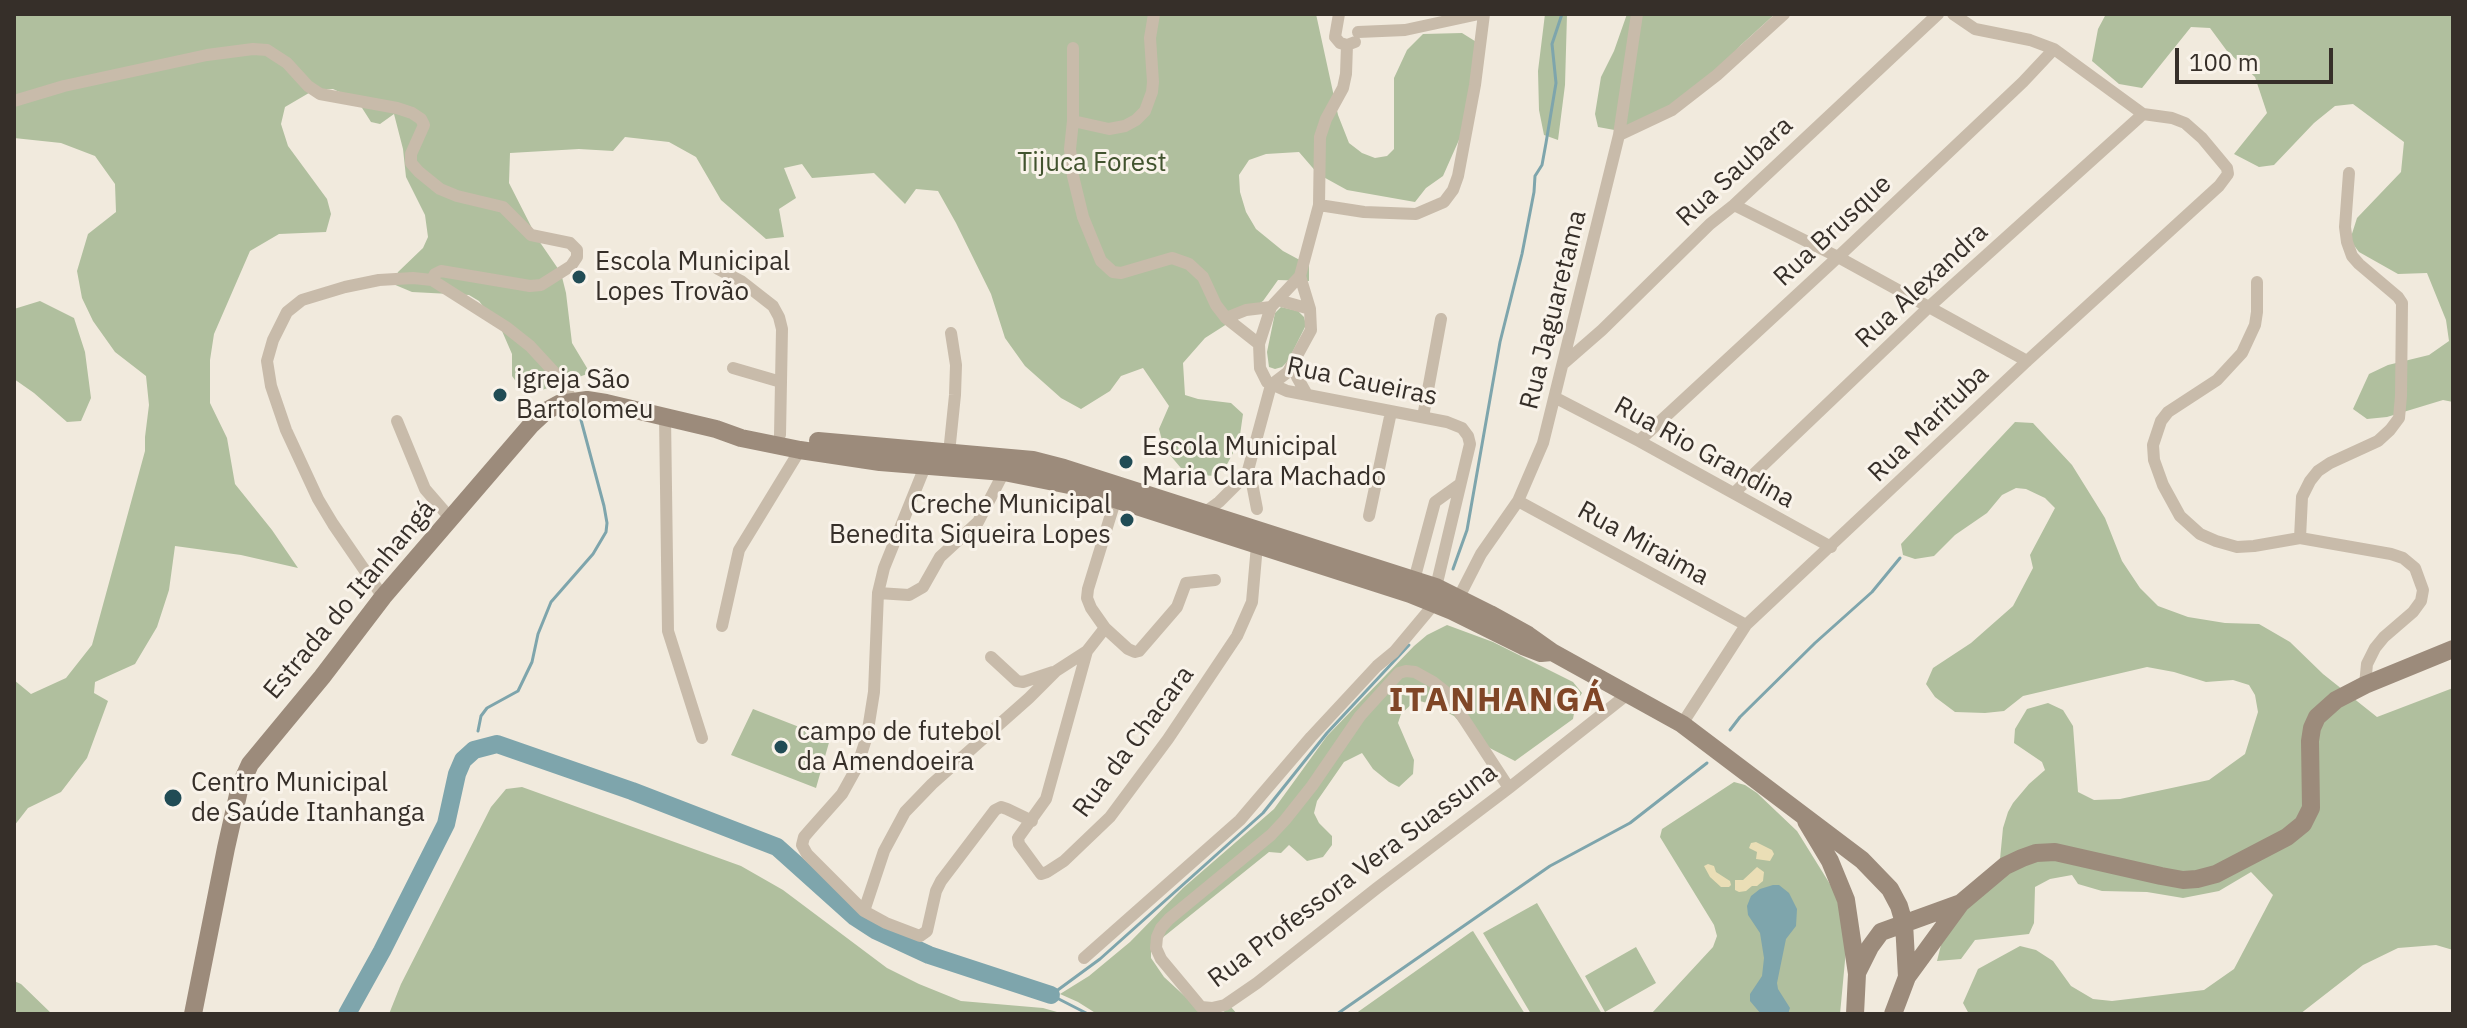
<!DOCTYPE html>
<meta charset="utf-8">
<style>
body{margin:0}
#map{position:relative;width:2467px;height:1028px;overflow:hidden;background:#f1eadd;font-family:"IBM Plex Sans",sans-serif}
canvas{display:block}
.frame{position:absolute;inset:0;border:16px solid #362f29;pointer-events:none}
.scale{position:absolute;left:2175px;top:48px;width:158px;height:36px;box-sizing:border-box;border:4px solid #362f29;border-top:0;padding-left:10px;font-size:24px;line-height:28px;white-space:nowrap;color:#362f29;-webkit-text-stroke:6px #f9f3ea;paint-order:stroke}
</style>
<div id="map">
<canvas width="2467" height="1028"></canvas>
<div class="frame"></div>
<div class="scale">100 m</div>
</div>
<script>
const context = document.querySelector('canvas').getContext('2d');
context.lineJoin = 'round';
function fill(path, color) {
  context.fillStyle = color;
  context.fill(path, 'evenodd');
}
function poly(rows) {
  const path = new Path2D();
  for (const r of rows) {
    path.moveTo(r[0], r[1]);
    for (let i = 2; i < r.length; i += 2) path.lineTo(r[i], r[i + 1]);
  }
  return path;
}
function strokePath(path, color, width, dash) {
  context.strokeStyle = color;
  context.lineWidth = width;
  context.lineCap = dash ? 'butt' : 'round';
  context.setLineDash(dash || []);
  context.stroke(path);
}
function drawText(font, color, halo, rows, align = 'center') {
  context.font = font + ' "IBM Plex Sans",sans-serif';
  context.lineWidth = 6;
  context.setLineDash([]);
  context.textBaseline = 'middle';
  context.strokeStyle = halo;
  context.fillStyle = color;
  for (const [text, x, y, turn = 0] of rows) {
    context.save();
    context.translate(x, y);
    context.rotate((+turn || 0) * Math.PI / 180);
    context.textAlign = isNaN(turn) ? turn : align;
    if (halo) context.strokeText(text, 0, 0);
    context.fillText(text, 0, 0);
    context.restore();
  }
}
fill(poly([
 [14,14,1316,14,1338,115,1349,143,1362,153,1375,158,1387,156,1394,149,1394,78,1407,50,1423,34,1462,33,1478,43,1470,115,1443,176,1426,188,1415,202,1347,190,1318,174,1299,152,1266,154,1249,160,1239,175,1240,192,1246,212,1256,229,1283,251,1309,265,1309,281,1278,280,1263,301,1205,338,1183,363,1185,395,1198,399,1231,403,1243,414,1239,442,1225,468,1215,476,1186,474,1164,448,1159,429,1169,406,1143,368,1121,376,1110,391,1081,409,1061,398,1025,366,1005,338,991,294,956,223,938,191,916,189,905,204,874,173,812,178,802,164,784,168,796,198,779,209,784,237,766,239,721,200,696,157,669,142,625,137,613,151,579,149,510,153,509,183,537,238,561,273,566,293,572,343,590,373,542,390,520,387,512,376,512,354,502,331,479,301,469,295,412,292,393,284,398,272,423,248,428,237,425,215,406,177,403,149,394,114,380,124,371,122,357,100,333,89,314,90,285,107,281,124,288,146,327,199,331,214,326,232,279,234,250,251,214,334,210,360,210,403,227,438,235,484,272,530,298,568,241,555,175,546,169,590,157,627,135,664,95,682,94,693,108,701,87,758,61,792,28,808,14,826,14,680,31,694,66,678,92,645,145,451,145,437,149,405,146,376,115,352,93,321,82,298,77,271,88,234,116,212,115,184,95,156,61,143,14,138],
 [1545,14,1567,14,1565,85,1558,140,1544,135,1539,110,1538,71],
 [1627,14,1775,14,1741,45,1706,84,1631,133,1598,127,1595,114,1601,77,1614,51],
 [2106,14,2453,14,2453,402,2443,400,2387,417,2367,419,2353,409,2369,374,2388,365,2429,355,2449,341,2446,320,2427,273,2398,274,2359,252,2350,240,2357,218,2401,172,2404,142,2353,104,2335,106,2314,123,2274,165,2259,167,2234,154,2267,113,2255,77,2227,51,2210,28,2191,27,2142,88,2119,84,2092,61,2098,29],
 [40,301,74,318,85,352,91,398,81,421,67,422,34,393,14,379,14,309],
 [1281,307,1298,311,1304,317,1306,325,1288,361,1282,367,1275,369,1269,367,1267,352,1275,313],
 [2015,422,2033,423,2072,465,2105,518,2122,561,2140,588,2158,606,2188,617,2225,623,2259,624,2290,642,2323,674,2377,717,2453,688,2453,950,2436,945,2398,948,2363,965,2300,1014,1969,1014,1963,1003,1978,969,2020,946,2036,950,2053,961,2071,986,2093,999,2112,1001,2204,990,2234,969,2273,895,2251,872,2219,891,2183,898,2147,892,2102,891,2078,884,2072,875,2050,879,2035,887,2034,923,2029,934,1975,940,1961,959,1937,961,1941,945,1961,913,1998,880,2003,828,2008,812,2013,803,2029,784,2045,770,2042,762,2014,743,2015,729,2027,709,2048,703,2063,710,2073,726,2078,792,2094,800,2120,799,2209,780,2245,754,2258,712,2255,695,2249,685,2233,680,2206,682,2174,672,2147,667,2023,696,2004,711,1985,713,1955,712,1935,697,1926,684,1933,668,1971,643,2013,606,2033,568,2030,555,2055,508,2045,498,2026,489,2016,488,2002,495,1987,513,1955,535,1934,556,1915,559,1903,555,1901,544],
 [1447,625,1493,642,1573,682,1582,693,1576,702,1573,719,1515,761,1476,741,1454,716,1431,704,1416,700,1401,714,1398,723,1414,760,1413,774,1399,787,1389,782,1373,769,1362,753,1344,762,1317,801,1314,813,1319,823,1332,836,1332,845,1323,857,1307,861,1289,845,1281,853,1269,852,1151,947,1151,958,1164,977,1204,1014,1220,1014,1231,1007,1237,1014,1097,1014,1078,1002,1060,994,1089,976,1130,942,1183,888,1274,809,1327,736,1414,646,1427,635],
 [753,709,830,739,816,788,731,755],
 [1734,782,1745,785,1757,793,1797,831,1838,897,1846,950,1840,1014,1651,1014,1713,947,1717,936,1714,925,1660,837,1662,829],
 [522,787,741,866,783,890,887,968,919,984,961,1001,1043,1008,1064,1014,389,1014,401,984,491,807,506,789],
 [1537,903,1602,1014,1531,1014,1483,933],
 [1473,931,1525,1014,1355,1014,1471,932],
 [1636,947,1656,983,1605,1012,1585,976],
 [14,981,21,984,52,1014,14,1014]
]), '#b0bf9e');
fill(poly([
 [1756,842,1772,850,1774,854,1770,861,1756,859,1757,852,1749,848,1751,843],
 [1708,864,1714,866,1716,872,1730,881,1731,885,1729,887,1721,887,1710,877,1704,866],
 [1757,867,1764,872,1763,881,1757,886,1752,886,1746,891,1739,892,1735,890,1735,880,1743,880]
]), '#eadeb6');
fill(poly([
 [1773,885,1779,885,1789,893,1797,909,1796,926,1786,939,1777,983,1778,989,1790,1008,1788,1014,1761,1014,1750,1001,1750,994,1762,976,1764,958,1760,933,1748,915,1747,906,1751,896,1760,889]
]), '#7ea5ac');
strokePath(poly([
 [1453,569,1467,530,1500,342,1522,254,1534,192,1535,176,1542,165,1546,143,1556,83,1552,44,1562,14],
 [1730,730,1740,717,1815,643,1872,592,1900,558],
 [478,731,481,716,487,708,518,691,532,662,538,634,551,602,593,554,606,532,607,523,604,506,581,420],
 [1088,1014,1051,995,1100,959,1263,813,1327,733,1409,645],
 [1337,1014,1550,866,1630,823,1707,763]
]), '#7ea5ac', 3);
strokePath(poly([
 [347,1014,382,951,446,824,457,774,463,760,474,750,497,744,632,791,777,847,855,917,875,930,929,955,1051,995]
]), '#7ea5ac', 18);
strokePath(poly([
 [1339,14,1335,37,1340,43,1347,45,1355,42],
 [1358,32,1405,30,1479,14],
 [1073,48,1073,121,1070,149,1073,176,1083,217,1101,261,1113,272,1121,273,1172,258,1189,264,1203,277,1216,305,1226,318,1259,344],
 [14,101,64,86,207,55,253,49,267,50,287,63,308,86,320,94,397,108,412,113,421,119,424,125,411,154,411,163,419,172,440,189,457,196,503,207,531,235,570,243,577,250,577,257,571,266,541,285,530,286,441,271,435,274,432,280],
 [1073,121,1109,129,1125,126,1136,120,1145,111,1152,92,1153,82,1150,38,1154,14],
 [1619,135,1672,110,1717,75,1784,14],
 [1319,205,1364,212,1416,214,1444,202,1453,190,1458,176,1475,85,1484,14],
 [1734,205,1838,257,2027,361],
 [718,269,741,281,773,306,779,317,782,329,780,435],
 [1300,276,1271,307,1259,344,1260,368,1267,382,1287,391,1447,422,1462,428,1468,436,1470,444,1436,587],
 [2257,282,2257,312,2255,325,2242,353,2217,380,2168,412,2161,421,2153,445,2154,460,2163,485,2180,516,2200,534,2216,541,2237,547,2254,546,2300,538,2391,554,2403,558,2415,568,2423,590,2421,601,2413,612,2384,637,2375,648,2367,664,2365,685],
 [1278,300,1310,309],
 [1226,318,1246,310,1271,307],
 [1295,360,1297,377,1306,393],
 [1563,364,1602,330,1710,224,1734,205,1938,14],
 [733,368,781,382],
 [1556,398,1639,441,1831,547],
 [665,416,668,631,702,738],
 [1423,417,1441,319],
 [397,421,425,489,451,519],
 [1639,441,1838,257,2023,82,2054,49],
 [949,453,955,395,956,365,951,333],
 [926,464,884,568,878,593,874,692,867,736,857,767,842,794,810,830,804,837,802,845,807,854,864,911,886,923,920,936,927,931,936,891,941,881,995,810,1001,807,1007,809,1032,821],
 [1734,493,1930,306,2143,114],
 [1116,498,1088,589,1087,598,1091,608,1105,628,1087,651,1046,799,1018,838,1019,844,1041,874,1047,872,1064,861,1110,817,1168,739,1237,636,1252,602,1257,545],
 [1518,501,1746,625],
 [1257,509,1252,483,1247,474,1271,385,1288,372,1311,330,1310,309,1300,276,1319,205,1320,137,1326,119,1343,88,1346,74,1347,45],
 [1204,513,1219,502,1247,474],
 [1369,516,1391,412],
 [2300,538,2302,497,2310,481,2318,471,2330,463,2378,441,2390,430,2399,418,2401,396,2402,303,2398,297,2359,264,2352,256,2347,242,2345,227,2349,173],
 [1413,584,1435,502,1460,484],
 [878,593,909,595,923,587,940,557,978,522,1004,472],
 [383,597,333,524,318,499,286,430,271,386,267,361,273,340,287,312,302,300,345,287,379,280,413,278,432,280,506,327,530,346,554,372,573,401],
 [1459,597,1481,554,1518,501,1543,443,1619,135,1637,14],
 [722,626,739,550,800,450],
 [1105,628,1128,649,1135,652,1139,651,1177,607,1186,583,1215,580],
 [991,657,1017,681,1023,682,1053,672],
 [1682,724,1746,625,2027,361,2219,186,2228,174,2227,168,2202,138,2185,123,2172,118,2143,114,2054,49,2030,40,1975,29,1953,14],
 [1509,788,1447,693,1433,682,1415,672,1406,671,1399,673,1360,716,1312,786,1285,820,1271,835,1169,919,1161,928,1157,937,1156,948,1161,959,1201,1007,1212,1008,1225,1005,1257,983,1377,888,1509,788,1629,693],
 [864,911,884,851,905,812,932,784,1029,698,1056,671,1087,651],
 [1084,958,1240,820,1311,737,1377,666,1394,652,1435,603]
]), '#c8bbaa', 12);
strokePath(poly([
 [818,441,1033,460,1064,468,1436,587,1490,614,1528,635,1552,652,1682,724,1862,860,1890,889,1899,906,1904,923,1907,977,1893,1014],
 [1806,821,1830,861,1846,900,1857,974,1855,1014],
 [1857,973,1870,947,1881,932,1961,903],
 [1907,977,1961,903,2005,866,2022,858,2036,853,2055,852,2161,876,2183,880,2197,879,2216,874,2287,837,2303,824,2311,808,2310,741,2312,728,2317,717,2336,700,2365,685,2453,649],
 [193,1014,226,848,240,786,250,764,322,677,383,597,531,425,546,411,559,404,587,400,606,403,716,429,741,438,800,450,880,462,1004,472,1074,486,1410,594,1452,611,1523,646,1541,653,1552,652]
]), '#9c8b7b', 18);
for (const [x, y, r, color] of [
 [579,277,8,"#214c55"],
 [500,395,8,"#214c55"],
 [1126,462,8,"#214c55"],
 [1127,520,8,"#214c55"],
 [781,747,8,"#214c55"],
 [173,798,10,"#214c55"]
]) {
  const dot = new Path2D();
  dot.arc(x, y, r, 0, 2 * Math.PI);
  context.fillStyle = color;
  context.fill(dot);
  strokePath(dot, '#f9f3ea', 3);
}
drawText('26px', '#41532e', '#f9f3ea', [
 ["Tijuca Forest",1092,163]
]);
drawText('26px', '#362f29', '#f9f3ea', [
 ["Rua Saubara",1735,172,-43],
 ["Rua Brusque",1833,231,-43],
 ["Rua Alexandra",1922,286,-43],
 ["Rua Jaguaretama",1554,310,-76],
 ["Rua Caueiras",1362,382,12],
 ["Rua Marituba",1929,424,-44],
 ["Rua Rio Grandina",1704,453,29],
 ["Rua Miraima",1643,544,29],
 ["Estrada do Itanhangá",350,600,-50],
 ["Rua da Chacara",1134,742,-53],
 ["Rua Professora Vera Suassuna",1353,876,-37]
]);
drawText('26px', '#362f29', '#f9f3ea', [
 ["Escola Municipal",595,262],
 ["Lopes Trovão",595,292],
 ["igreja São",516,380],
 ["Bartolomeu",516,410],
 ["Escola Municipal",1142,447],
 ["Maria Clara Machado",1142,477],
 ["Creche Municipal",1111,505,"right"],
 ["Benedita Siqueira Lopes",1111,535,"right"],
 ["campo de futebol",797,732],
 ["da Amendoeira",797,762],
 ["Centro Municipal",191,783],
 ["de Saúde Itanhanga",191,813]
], 'left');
context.letterSpacing = '2px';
drawText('bold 34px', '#804627', '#f9f3ea', [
 ["ITANHANGÁ",1498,701]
]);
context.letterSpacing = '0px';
</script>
